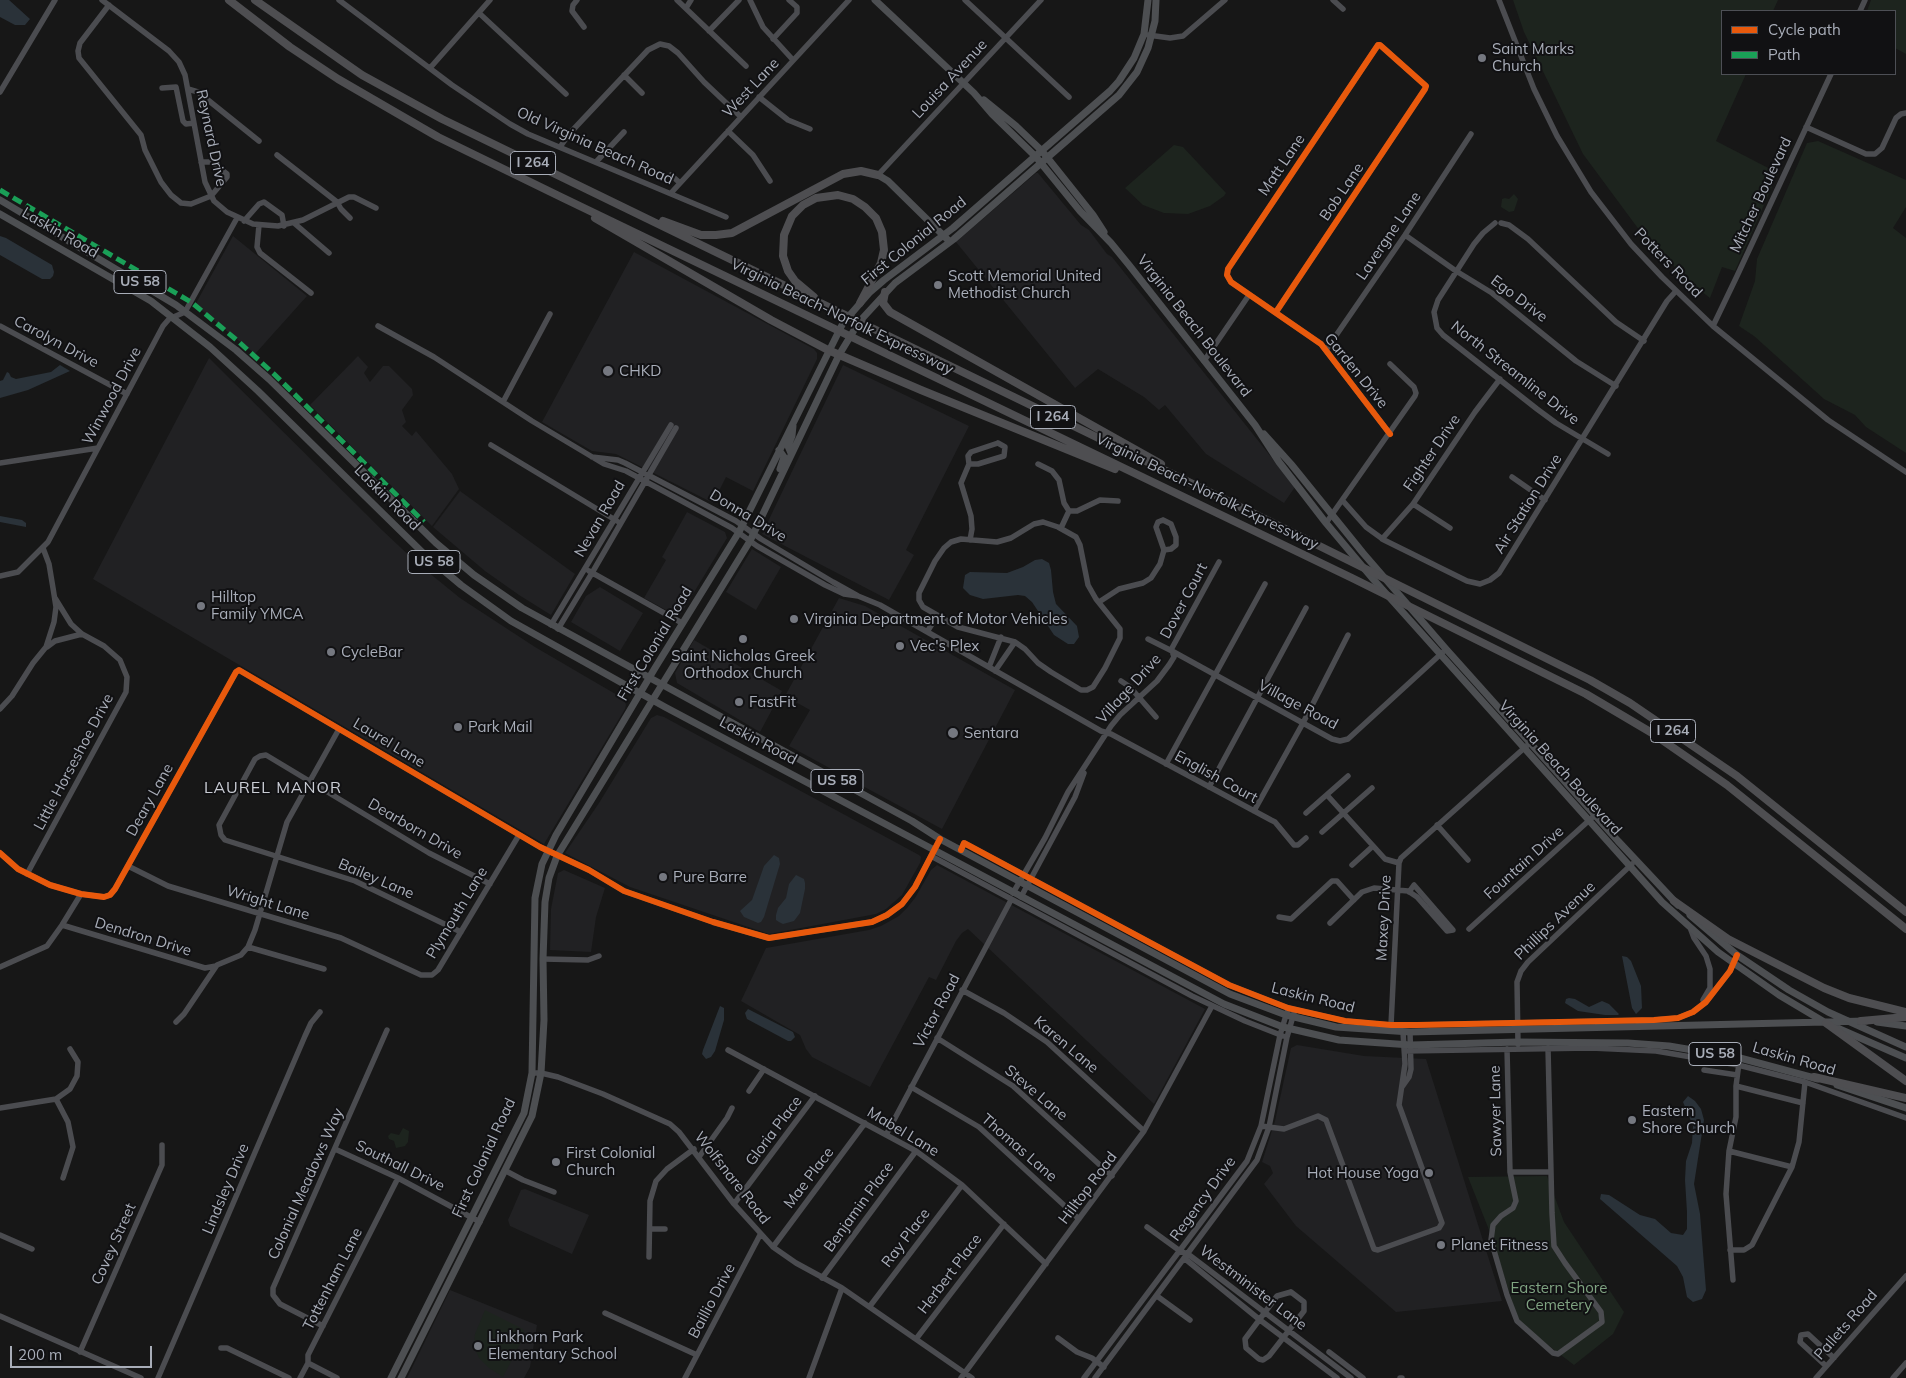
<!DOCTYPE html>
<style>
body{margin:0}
#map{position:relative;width:1906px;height:1378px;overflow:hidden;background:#171717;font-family:Mulish,sans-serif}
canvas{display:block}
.legend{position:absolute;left:1721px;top:10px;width:175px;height:65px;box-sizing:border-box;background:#111113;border:1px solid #4d4f55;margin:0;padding:6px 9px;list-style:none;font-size:15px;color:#a8adb8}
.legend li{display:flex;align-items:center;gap:10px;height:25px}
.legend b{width:25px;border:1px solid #4d4f55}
.scale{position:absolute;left:10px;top:1346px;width:142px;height:22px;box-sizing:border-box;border:2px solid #a8adb8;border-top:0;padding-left:6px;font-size:15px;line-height:18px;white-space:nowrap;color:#a8adb8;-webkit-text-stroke:4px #111113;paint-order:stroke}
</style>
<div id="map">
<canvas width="1906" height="1378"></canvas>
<ul class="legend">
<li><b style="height:6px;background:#e8590c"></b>Cycle path</li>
<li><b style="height:6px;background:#1a9f57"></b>Path</li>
</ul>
<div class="scale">200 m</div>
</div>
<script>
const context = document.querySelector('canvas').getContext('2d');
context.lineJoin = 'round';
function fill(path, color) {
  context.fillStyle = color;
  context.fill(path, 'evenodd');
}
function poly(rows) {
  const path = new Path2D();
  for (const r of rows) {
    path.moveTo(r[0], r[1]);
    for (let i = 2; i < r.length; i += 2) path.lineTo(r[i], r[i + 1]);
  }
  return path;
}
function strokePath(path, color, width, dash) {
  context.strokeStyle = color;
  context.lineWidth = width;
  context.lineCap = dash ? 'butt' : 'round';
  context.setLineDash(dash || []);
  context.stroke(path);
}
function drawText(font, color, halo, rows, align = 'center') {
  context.font = font + ' Mulish,sans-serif';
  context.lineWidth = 4;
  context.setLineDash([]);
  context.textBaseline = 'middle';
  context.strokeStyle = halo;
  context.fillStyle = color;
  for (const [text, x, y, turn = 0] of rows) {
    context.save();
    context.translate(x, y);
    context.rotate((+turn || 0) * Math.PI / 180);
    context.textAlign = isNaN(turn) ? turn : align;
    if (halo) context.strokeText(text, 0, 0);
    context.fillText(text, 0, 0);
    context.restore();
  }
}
fill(poly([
 [1036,173,1038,173,1081,225,1089,230,1107,254,1112,257,1295,487,1284,503,1206,454,1165,405,1159,410,1144,397,1098,369,1075,388,956,242],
 [233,236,307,296,255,354,195,305],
 [634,252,814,349,817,353,817,359,753,491,726,477,713,503,616,454,592,451,542,422],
 [358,356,368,367,364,373,370,382,383,366,389,366,412,389,413,395,402,410,406,422,402,426,412,436,416,431,452,474,459,489,432,526,310,405],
 [209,358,382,530,417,563,460,598,535,647,624,699,626,705,625,709,544,844,93,579],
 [843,365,969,426,906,550,914,555,889,600,762,534],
 [460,491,575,574,551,615,519,595,485,571,433,527],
 [687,512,725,532,727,538,679,617,644,598,666,560,662,557],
 [752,549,781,567,756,610,726,592],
 [600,587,643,613,620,651,571,622,586,596],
 [839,598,865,606,1015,690,942,829,789,746,810,710,785,696],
 [694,640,782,691,760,732,677,683,675,673],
 [657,715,664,717,919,855,921,857,920,863,902,895,886,909,876,914,769,934,630,887,565,853,599,803,651,718],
 [937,865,1205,1009,1154,1104,968,929,962,933,956,941,936,980,929,977,870,1087,812,1057,806,1049,800,1035,741,1001,766,948,869,930,881,926,899,916,907,908,915,898,931,870],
 [564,870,605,888,596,917,591,952,550,950,551,909,558,873],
 [1297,1045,1364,1056,1426,1059,1502,1301,1396,1312,1296,1226,1264,1184,1273,1173,1270,1166,1262,1162,1275,1121,1291,1048],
 [525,1189,589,1215,572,1254,510,1226,508,1220,521,1190],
 [450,1290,537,1325,530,1367,524,1378,407,1378]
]), '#212123');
fill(poly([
 [1513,0,1778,0,1773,11,1722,11,1722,74,1746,74,1716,141,1778,173,1735,271,1722,267,1710,298,1688,281,1637,227,1583,154,1524,32],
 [1871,0,1906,0,1906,54,1895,48,1895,11,1867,11],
 [1818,141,1906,180,1906,207,1893,228,1906,238,1906,453,1866,427,1855,415,1824,399,1754,336,1739,326,1755,281,1757,259,1807,143],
 [1174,145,1183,147,1226,193,1224,196,1210,206,1188,214,1164,213,1143,205,1125,188],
 [1514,194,1518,199,1514,211,1509,212,1501,207,1502,199,1505,198,1509,199],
 [403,1128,409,1131,408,1142,405,1146,396,1148,394,1141,389,1139,388,1136,391,1133,399,1135],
 [1547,1176,1564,1222,1624,1312,1613,1334,1574,1365,1523,1326,1516,1314,1493,1240,1468,1177],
 [485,1310,523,1329,525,1334,503,1377,489,1368,479,1358,474,1346,475,1334]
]), '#1d241e');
fill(poly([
 [0,0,9,0,30,19,25,25,15,25,0,17],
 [0,236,6,238,52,265,54,272,53,276,50,279,42,279,0,255],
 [60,365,70,371,28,390,0,398,0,381,3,380,7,372,9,373,11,377,16,379,51,372],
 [0,516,22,520,26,523,26,527,0,522],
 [1042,559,1049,563,1051,570,1053,592,1056,604,1077,626,1079,637,1074,644,1068,644,1054,635,1032,602,1025,596,1018,595,983,599,970,595,963,588,965,575,970,572,1007,573,1023,567,1035,560],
 [774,855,779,858,780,864,764,917,761,922,758,923,744,917,740,911,752,900,764,866],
 [796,875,804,879,805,883,805,889,800,913,794,921,783,924,779,922,776,920,776,915,778,908,786,898,789,884],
 [1622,956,1627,957,1631,961,1641,986,1642,1008,1636,1014,1632,1008],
 [1569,998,1575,999,1589,1007,1602,1001,1609,1004,1619,1014,1618,1015,1605,1015,1578,1011,1565,1003,1566,999],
 [720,1006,724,1008,724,1020,715,1051,711,1057,706,1059,702,1054,703,1050],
 [748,1009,793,1032,795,1037,791,1041,788,1041,747,1019,745,1013],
 [1688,1096,1695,1101,1701,1109,1704,1120,1694,1184,1700,1214,1706,1290,1702,1299,1693,1302,1687,1297,1683,1277,1677,1266,1600,1199,1601,1194,1609,1195,1640,1215,1655,1219,1671,1233,1683,1235,1687,1229,1687,1212,1685,1180,1686,1161,1692,1143,1693,1126,1683,1102]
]), '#2a3239');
strokePath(poly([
 [102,0,169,51,179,62,185,75,205,182,214,201,227,212,253,224,278,226,303,220,349,197,354,197,376,208],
 [339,0,452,85,510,124,528,134,726,217],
 [577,0,573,5,572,11,584,27],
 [677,0,746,66],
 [750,0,763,27,793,60],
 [965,0,1069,97],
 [1333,0,1343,9],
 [1499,0,1534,89,1557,136,1591,192,1631,244,1662,277,1713,326,1828,420,1906,472],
 [109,5,80,43,78,51,79,58,141,135,145,150,161,182,171,195,181,203,191,204,211,196,227,177,227,174,212,162,201,162],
 [686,8,691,0],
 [1860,11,1865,0],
 [479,13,566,94],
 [709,31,739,0],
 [1148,35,1170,38,1183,36,1225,0],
 [773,39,797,13,797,7,789,0],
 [430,68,490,0],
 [624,75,642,93],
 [162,88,176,87,183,121,186,124,194,123],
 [188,89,198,92,259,141],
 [0,92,55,0],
 [759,97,788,120,810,129],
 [1806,127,1866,154,1875,154,1882,148,1896,118,1901,114,1906,113],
 [728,131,753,155,770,181],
 [560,147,570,133,648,50,660,44,669,46,678,53,704,82,741,117],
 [277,155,337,202,341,209,350,218],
 [596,162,624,132],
 [671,175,680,183],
 [878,175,1041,0],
 [671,193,849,0],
 [244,221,259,204,264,202,282,215,284,226],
 [294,223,329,253],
 [1495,223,1483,233,1474,244,1438,300,1434,312,1437,328,1443,335,1537,409,1556,423,1608,454],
 [1501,223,1509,225,1528,239,1616,322,1644,341],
 [259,225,257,247,260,253,311,293],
 [1405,235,1456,271,1492,293,1576,361,1616,386],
 [1276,312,1425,89,1426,86,1380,45,1378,45,1228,269,1227,275,1231,282,1321,344,1390,434],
 [0,326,127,394],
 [378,326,434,357,532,421,604,464,626,471,732,528,757,546,825,585,844,594,858,596],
 [1713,326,1737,276,1831,74],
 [1326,350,1405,235,1471,134],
 [1204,361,1249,295],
 [503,402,550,314],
 [998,443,1005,447,1004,456,978,464,969,464,968,456,971,452,998,443],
 [491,445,617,521],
 [592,457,618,460,625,463,736,521,761,539,833,582,858,596,880,605,1101,731,1111,734,1271,820,1275,822,1294,845,1298,845,1306,838],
 [0,463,98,448],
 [969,464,961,483,971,516,972,529,970,540],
 [1038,464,1052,471,1059,480,1064,503,1069,511,1077,511,1100,500,1118,501],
 [1512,477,1545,500],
 [1343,501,1366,527,1384,540,1467,581,1480,584,1490,580,1499,573,1514,549,1667,301,1676,291],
 [1413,504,1450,528],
 [1163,520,1171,524,1176,537,1176,545,1171,549,1164,550,1156,527,1158,522,1163,520],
 [1043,522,1058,527,1076,537,1080,545,1088,585,1096,599,1120,629,1120,638,1105,668,1093,687,1087,690,1081,690,1051,672,1038,663,1025,649,1015,642,958,627,923,607,919,600,919,593,935,561,944,548,951,542,961,539,997,542,1011,538,1034,524,1043,522],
 [1326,523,1415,396,1416,393,1414,387,1390,364],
 [1061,528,1069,511],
 [1382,539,1413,504,1475,412,1500,379],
 [1219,562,1172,648,1172,651,1332,739,1340,741,1348,739,1443,652],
 [589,571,682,623],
 [0,576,18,572,48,542,163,326,169,319,185,312,237,218],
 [1099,602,1119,589,1143,583,1151,578,1160,564,1164,550],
 [551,625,671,425],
 [558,629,592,573,676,428],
 [927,632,937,616],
 [47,647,55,641,82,634],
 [989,667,1001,637],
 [995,671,1015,642],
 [1121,681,1130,687,1156,717],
 [0,709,12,696,33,663,46,647,54,622,56,607,53,588,49,564,43,548],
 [1166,764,1265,584],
 [1209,787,1306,608],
 [1327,795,1385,859,1399,863],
 [1254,811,1303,723,1348,635],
 [1306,813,1348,776],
 [1437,825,1468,860],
 [1322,832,1372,788],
 [961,850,964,843,1229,985,1288,1008,1345,1021,1391,1025,1417,1025,1654,1020,1678,1018,1693,1012,1706,1002,1730,971,1737,955],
 [0,853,18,869,50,885,81,894,104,897,110,895,115,889,236,672,239,670,540,847,589,870,624,891,713,922,769,938,872,922,887,915,902,904,915,887,940,839],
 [931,856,1192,996,1245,1021,1283,1036],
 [1352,865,1373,846],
 [128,866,168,886,341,938,421,975,432,975,438,970,519,835],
 [27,874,126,692,127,677,120,660,104,646,82,634,71,624,55,598],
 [1013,893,1045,838,1068,792,1111,726,1120,715,1157,681,1169,665,1174,657,1172,651,1148,639],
 [1021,897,1075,797,1084,773],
 [1279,917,1291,919,1332,881,1337,881,1354,900],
 [1330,923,1362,892,1374,888,1408,891,1417,897,1447,931,1453,930,1414,885,1409,892],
 [62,925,205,968,216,966],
 [1469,929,1595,815],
 [1691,930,1694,938,1706,956,1710,969,1710,988,1703,1000],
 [461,932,355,881,225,840,221,835,219,825,255,759,260,756,266,755,429,853,490,884],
 [248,947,324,969],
 [543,959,588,960,599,956],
 [0,967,47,946,62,925,81,894],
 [962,990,1004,1013,1047,1042,1144,1131],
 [176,1022,184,1014,217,965,241,955,248,947,255,930,287,822,339,729],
 [1391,1025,1399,863,1401,858,1531,742],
 [937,1038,1013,1086,1112,1176],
 [1518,1044,1517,982,1521,971,1528,962,1632,864],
 [1507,1049,1510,1172,1516,1201,1513,1208,1501,1216,1493,1225,1491,1240,1507,1295,1517,1321,1553,1353,1558,1354,1602,1322,1601,1312,1565,1263,1554,1246,1552,1213,1548,1048],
 [728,1050,916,1151,962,1185,1046,1264],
 [1405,1051,1591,1048,1656,1051,1738,1065,1805,1082,1906,1118],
 [1704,1070,1737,1075],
 [532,1073,541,1073,558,1077,603,1094,670,1124,679,1132,734,1204,773,1247,796,1263,842,1288,972,1378],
 [1736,1086,1803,1103],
 [911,1087,979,1127,1079,1219],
 [1402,1087,1409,1077,1411,1069,1410,1032],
 [749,1091,764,1069],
 [56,1099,68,1122,73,1147,63,1178],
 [0,1108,56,1099,70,1089,77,1076,78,1062,70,1049],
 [1261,1126,1284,1129,1318,1116,1326,1120,1374,1249,1378,1250,1439,1228,1442,1223,1399,1105,1405,1064,1403,1032],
 [886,1135,1011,900],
 [335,1149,398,1178,480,1222],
 [1729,1151,1792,1167],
 [699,1157,727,1118,732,1108],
 [506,1171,523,1180,554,1192],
 [1510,1172,1551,1172],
 [734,1204,815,1096],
 [1147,1227,1180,1251,1188,1254,1351,1378],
 [651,1229,665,1229],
 [0,1235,32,1249],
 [773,1247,865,1123],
 [1730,1250,1744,1250,1752,1245,1792,1167,1799,1142,1805,1082],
 [649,1257,650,1201,656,1181,667,1169,694,1149],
 [1184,1258,1260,1320,1337,1378],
 [822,1278,916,1151],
 [1733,1280,1726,1194,1729,1151,1736,1117,1736,1086,1739,1063],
 [1291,1292,1304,1302,1304,1311,1269,1356,1263,1360,1259,1359,1246,1348,1245,1339,1277,1296,1291,1292],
 [1157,1296,1190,1320],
 [870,1306,962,1185],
 [605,1313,697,1355],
 [0,1316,141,1378],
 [323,1326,280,1304,273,1295,273,1288,387,1030],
 [1058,1338,1077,1352,1092,1358,1104,1367],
 [916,1339,1004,1224],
 [221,1348,227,1348,289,1378],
 [80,1352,162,1165,162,1145],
 [1329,1352,1363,1378],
 [1826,1366,1800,1342,1801,1335,1808,1334,1834,1358],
 [158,1378,305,1036,311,1023,320,1012],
 [300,1378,308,1363],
 [337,1378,308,1363,308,1355,398,1178],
 [685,1378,760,1235],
 [809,1378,842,1288],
 [961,1378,1144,1131,1212,1006],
 [1084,1378,1247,1161,1261,1126,1280,1035,1287,1012],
 [1095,1378,1257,1160,1269,1127,1287,1037,1294,1013],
 [1400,1378,1402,1378],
 [1816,1378,1906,1276],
 [1893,1378,1906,1363]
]), '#4b4c50', 5.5);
strokePath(poly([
 [875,0,974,93,992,114,1036,157,1080,211,1111,243,1129,265,1255,425,1279,462,1326,523,1373,579,1662,902,1718,952,1779,995,1826,1023,1906,1058],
 [984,100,1016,126,1042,151,1093,215,1104,232],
 [878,175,888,181,947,239],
 [0,200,176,305,236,350,269,379,436,543,474,575,522,608,912,821,940,839,1230,994,1286,1015,1336,1027,1410,1032,1866,1021],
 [0,214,151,301,210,347,258,391,423,553,461,585,511,621,665,707,1224,1004,1283,1027,1339,1040,1411,1045,1518,1042,1628,1043,1669,1046,1740,1058,1818,1079],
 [1264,434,1291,464,1363,553,1446,649,1618,841,1678,905],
 [779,450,784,457,780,469],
 [791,453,788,446,792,436,793,426],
 [1690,915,1737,955,1789,990,1828,1012,1906,1047],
 [1877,1022,1906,1026],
 [1837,1085,1906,1108],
 [391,1378,524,1113,532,1073,535,898,542,864,556,835,655,668,739,532,843,323,870,292,884,280,953,228,1110,91,1119,81,1134,58,1144,34,1148,0],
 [401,1378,532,1116,541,1073,544,1020,543,959,545,902,549,878,557,856,750,541,839,355,859,322,895,283,954,239,1119,95,1137,72,1148,48,1155,21,1156,0]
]), '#4d4f52', 7);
strokePath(poly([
 [229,0,290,47,338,79,438,137,561,197,1352,578,1586,694,1652,733,1727,785,1906,929],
 [255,0,362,75,442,119,1267,520,1590,680,1630,703,1737,776,1906,912],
 [595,218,771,320,828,350,921,390,1115,469],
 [663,221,701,235,716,235,732,233,843,174,861,171,878,175],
 [885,292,883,303,890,312,1161,464],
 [814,297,795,281,788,271,783,256,784,235,792,216,803,205,816,198,838,195,853,199,865,207,876,218,882,232,884,250,881,263,860,303],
 [1674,901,1728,939,1824,988,1849,998,1906,1012],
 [1861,1021,1906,1017],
 [1826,1023,1906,1081],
 [1814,1077,1906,1098]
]), '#4e4e51', 8);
strokePath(poly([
 [0,190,191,302,239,342,274,374,424,522]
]), '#1a9f57', 5, [10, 5]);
strokePath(poly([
 [1276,312,1425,89,1426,86,1380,45,1378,45,1228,269,1227,275,1231,282,1321,344,1390,434],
 [961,850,964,843,1229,985,1288,1008,1345,1021,1391,1025,1417,1025,1654,1020,1678,1018,1693,1012,1706,1002,1730,971,1737,955],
 [0,853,18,869,50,885,81,894,104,897,110,895,115,889,236,672,239,670,540,847,589,870,624,891,713,922,769,938,872,922,887,915,902,904,915,887,940,839]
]), '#e8590c', 6);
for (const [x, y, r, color] of [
 [1482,58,5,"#757880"],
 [938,285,5,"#757880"],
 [608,371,6,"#757880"],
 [201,606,5,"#757880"],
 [794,619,5,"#757880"],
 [743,639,5,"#757880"],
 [900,646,5,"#757880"],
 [331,652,5,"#757880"],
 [739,702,5,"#757880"],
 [458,727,5,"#757880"],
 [953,733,6,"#757880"],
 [663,877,5,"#757880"],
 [1632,1120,5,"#757880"],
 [556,1162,5,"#757880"],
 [1429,1173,5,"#757880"],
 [1441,1245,5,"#757880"],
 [478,1346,5,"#757880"]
]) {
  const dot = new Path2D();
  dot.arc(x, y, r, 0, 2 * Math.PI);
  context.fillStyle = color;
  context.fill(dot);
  strokePath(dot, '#111113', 2);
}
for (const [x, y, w] of [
 [533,163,45],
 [140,282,52],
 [1053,417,45],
 [434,562,52],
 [1673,731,45],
 [837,781,52],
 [1715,1054,52]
]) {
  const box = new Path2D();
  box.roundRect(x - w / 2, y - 11.5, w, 23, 4);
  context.fillStyle = '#111113';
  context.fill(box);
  strokePath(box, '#a8adb8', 1);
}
drawText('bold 14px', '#a8adb8', null, [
 ["I 264",533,163],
 ["US 58",140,282],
 ["I 264",1053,417],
 ["US 58",434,562],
 ["I 264",1673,731],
 ["US 58",837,781],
 ["US 58",1715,1054]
]);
drawText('15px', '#a8adb8', '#111113', [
 ["Saint Marks",1492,49],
 ["Church",1492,66],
 ["Scott Memorial United",948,276],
 ["Methodist Church",948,293],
 ["CHKD",619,371],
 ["Hilltop",211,597],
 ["Family YMCA",211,614],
 ["Virginia Department of Motor Vehicles",804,619],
 ["Vec's Plex",910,646],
 ["CycleBar",341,652],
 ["Saint Nicholas Greek",743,656,"center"],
 ["Orthodox Church",743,673,"center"],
 ["FastFit",749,702],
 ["Park Mail",468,727],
 ["Sentara",964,733],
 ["Pure Barre",673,877],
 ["Eastern",1642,1111],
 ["Shore Church",1642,1128],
 ["First Colonial",566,1153],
 ["Church",566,1170],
 ["Hot House Yoga",1419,1173,"right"],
 ["Planet Fitness",1451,1245],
 ["Linkhorn Park",488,1337],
 ["Elementary School",488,1354]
], 'left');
drawText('15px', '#a8adb8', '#111113', [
 ["Louisa Avenue",950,79,-47],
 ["West Lane",751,88,-47],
 ["Reynard Drive",211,138,78],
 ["Old Virginia Beach Road",595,146,24],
 ["Matt Lane",1282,165,-56],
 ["Bob Lane",1342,192,-56],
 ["Mitcher Boulevard",1761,195,-65],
 ["Laskin Road",60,233,30],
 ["Lavergne Lane",1389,236,-56],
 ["First Colonial Road",914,241,-39],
 ["Potters Road",1668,263,46],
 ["Ego Drive",1519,299,37],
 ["Virginia Beach-Norfolk Expressway",842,317,26],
 ["Virginia Beach Boulevard",1194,326,52],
 ["Carolyn Drive",56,342,28],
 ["Garden Drive",1356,371,51],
 ["North Streamline Drive",1515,373,38],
 ["Winwood Drive",112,396,-62],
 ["Fighter Drive",1432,453,-56],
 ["Virginia Beach-Norfolk Expressway",1207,492,26],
 ["Laskin Road",387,498,45],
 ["Air Station Drive",1528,504,-58],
 ["Donna Drive",748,516,31],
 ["Nevan Road",600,519,-60],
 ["Dover Court",1184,601,-62],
 ["First Colonial Road",655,644,-59],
 ["Village Drive",1129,689,-48],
 ["Village Road",1298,705,28],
 ["Laskin Road",758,741,28],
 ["Laurel Lane",389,743,31],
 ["Little Horseshoe Drive",74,762,-62],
 ["Virginia Beach Boulevard",1560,768,48],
 ["English Court",1216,777,29],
 ["Deary Lane",150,800,-61],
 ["Dearborn Drive",415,829,30],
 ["Fountain Drive",1524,863,-42],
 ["Bailey Lane",376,879,23],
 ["Wright Lane",268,903,17],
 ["Plymouth Lane",457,913,-59],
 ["Maxey Drive",1384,918,-87],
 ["Phillips Avenue",1555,921,-44],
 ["Dendron Drive",143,937,17],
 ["Laskin Road",1313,998,14],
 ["Victor Road",937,1011,-62],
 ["Karen Lane",1066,1045,40],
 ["Laskin Road",1794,1059,16],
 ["Steve Lane",1036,1093,40],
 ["Sawyer Lane",1496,1111,-91],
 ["Gloria Place",774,1131,-53],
 ["Mabel Lane",903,1132,31],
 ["Thomas Lane",1019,1148,41],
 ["First Colonial Road",484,1158,-65],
 ["Southall Drive",400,1166,26],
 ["Wolfsnare Road",732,1178,52],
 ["Mae Place",809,1178,-53],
 ["Colonial Meadows Way",306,1184,-66],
 ["Hilltop Road",1088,1188,-53],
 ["Lindsley Drive",226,1189,-67],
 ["Regency Drive",1203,1199,-54],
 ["Benjamin Place",859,1207,-54],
 ["Ray Place",906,1238,-53],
 ["Covey Street",114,1244,-66],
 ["Herbert Place",950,1274,-53],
 ["Tottenham Lane",333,1279,-63],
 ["Westminister Lane",1253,1288,37],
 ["Baillio Drive",712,1301,-62],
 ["Pallets Road",1846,1325,-49]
]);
drawText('15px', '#7fa381', '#111113', [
 ["Eastern Shore",1559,1288],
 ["Cemetery",1559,1305]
]);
context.letterSpacing = '1px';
drawText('16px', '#c9ccd4', '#111113', [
 ["LAUREL MANOR",273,788]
]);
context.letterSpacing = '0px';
</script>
